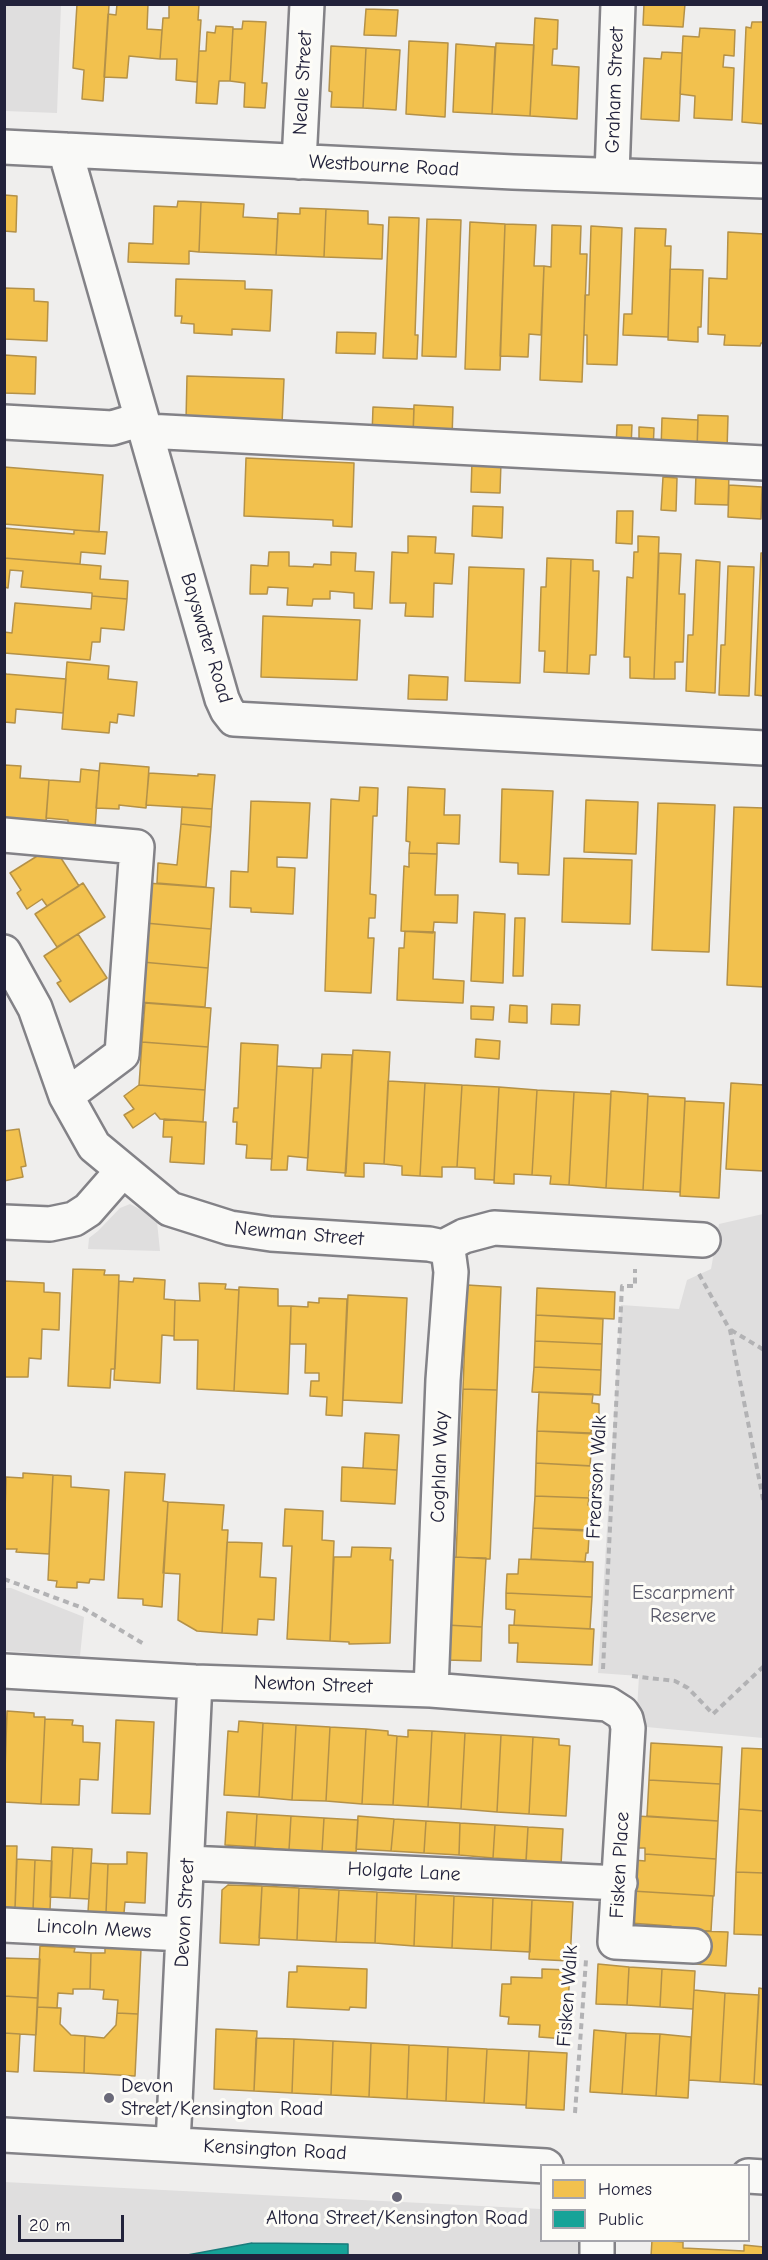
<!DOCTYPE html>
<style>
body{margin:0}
#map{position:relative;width:768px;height:2260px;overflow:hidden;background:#efeeed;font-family:"Comic Neue",sans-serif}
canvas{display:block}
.frame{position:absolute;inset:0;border:6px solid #22223b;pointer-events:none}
.legend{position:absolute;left:540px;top:2164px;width:210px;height:78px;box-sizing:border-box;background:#fdfcf7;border:2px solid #a5a5ac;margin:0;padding:8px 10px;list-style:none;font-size:18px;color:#22223b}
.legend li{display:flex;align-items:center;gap:12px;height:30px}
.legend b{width:30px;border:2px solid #a5a5ac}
.scale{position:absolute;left:18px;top:2215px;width:106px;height:27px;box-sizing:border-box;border:3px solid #22223b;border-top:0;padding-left:8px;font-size:18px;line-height:21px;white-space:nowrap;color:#22223b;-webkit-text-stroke:4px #fdfcf7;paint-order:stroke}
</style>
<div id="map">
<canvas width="768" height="2260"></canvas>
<div class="frame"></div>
<ul class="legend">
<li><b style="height:16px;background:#f2c14e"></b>Homes</li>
<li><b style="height:16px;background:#17a398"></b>Public</li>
</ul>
<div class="scale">20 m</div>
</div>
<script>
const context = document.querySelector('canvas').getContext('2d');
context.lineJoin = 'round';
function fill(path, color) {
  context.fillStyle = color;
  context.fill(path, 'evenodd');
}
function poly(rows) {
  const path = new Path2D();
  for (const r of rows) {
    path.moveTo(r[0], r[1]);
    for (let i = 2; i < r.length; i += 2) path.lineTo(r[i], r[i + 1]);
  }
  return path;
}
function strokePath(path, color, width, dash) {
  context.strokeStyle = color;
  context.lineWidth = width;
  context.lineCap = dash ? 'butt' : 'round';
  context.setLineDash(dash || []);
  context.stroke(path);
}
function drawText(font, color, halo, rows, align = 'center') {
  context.font = font + ' "Comic Neue",sans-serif';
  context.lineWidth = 6;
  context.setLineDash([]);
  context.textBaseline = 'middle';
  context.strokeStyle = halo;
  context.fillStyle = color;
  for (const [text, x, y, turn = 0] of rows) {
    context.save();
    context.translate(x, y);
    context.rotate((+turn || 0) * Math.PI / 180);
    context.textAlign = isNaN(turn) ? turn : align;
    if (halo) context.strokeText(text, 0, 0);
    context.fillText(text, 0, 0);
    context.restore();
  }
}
fill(poly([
 [5,4,61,5,57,113,5,111],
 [130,1204,149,1214,157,1222,160,1251,88,1249,89,1238,98,1231,120,1208],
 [763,1214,763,1738,636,1726,639,1676,598,1673,621,1305,679,1309,687,1280,711,1269,719,1224],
 [4,1588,11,1588,84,1617,80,1656,5,1651],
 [4,2182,541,2209,542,2240,583,2241,582,2255,5,2255]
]), '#dfdede');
const homes = poly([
 [77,4,109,5,103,101,82,99,84,70,73,68,77,4],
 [117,4,148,4,147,29,162,30,160,59,129,56,127,78,104,77,108,14,116,15,117,4],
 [169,4,199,4,198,20,201,20,197,82,176,80,177,59,160,59,163,18,169,18,169,4],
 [644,4,685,4,683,27,643,25,644,4],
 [366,9,398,10,396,36,364,35,366,9],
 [535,18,558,20,557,49,553,49,552,65,579,67,577,119,530,116,535,18],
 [243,21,266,22,262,83,267,83,265,108,244,107,245,83,230,81,233,29,242,29,243,21],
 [752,22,764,22,764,124,742,122,746,27,751,28,752,22],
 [216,26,233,27,230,81,219,81,217,104,196,103,199,51,206,51,207,32,215,33,216,26],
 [700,28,735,30,734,56,724,55,723,67,734,68,732,120,694,118,695,96,680,94,683,36,699,37,700,28],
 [409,41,448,43,445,117,406,114,409,41],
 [496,43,534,45,530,116,492,114,496,43],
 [456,44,495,47,492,114,453,112,456,44],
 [331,46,366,48,363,108,331,107,332,92,329,91,331,46],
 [366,48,400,50,396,110,363,108,366,48],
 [662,52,682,53,679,121,641,119,644,58,661,59,662,52],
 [4,195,17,196,16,232,4,231,4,195],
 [178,201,201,202,199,252,189,251,189,264,128,262,129,243,153,244,154,206,177,207,178,201],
 [201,202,244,204,243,217,278,219,276,255,199,252,201,202],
 [300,208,326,209,324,257,276,255,278,213,300,214,300,208],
 [326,209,368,211,368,224,383,225,382,259,324,257,326,209],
 [389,217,419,218,415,335,418,335,417,359,383,358,389,217],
 [427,219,461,220,456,357,422,356,427,219],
 [470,222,505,224,500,370,465,369,470,222],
 [505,224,536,225,534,266,544,266,541,335,529,334,528,357,500,356,505,224],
 [552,225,581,226,580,254,587,254,582,382,540,380,544,266,551,267,552,225],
 [591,226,622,228,617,365,587,364,587,335,584,335,585,295,589,295,591,226],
 [635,228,666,229,665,246,671,246,668,337,623,335,624,314,632,314,635,228],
 [728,232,764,234,764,343,761,343,760,346,724,345,725,335,708,334,709,278,727,279,728,232],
 [670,269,703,270,701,327,698,327,698,342,668,340,670,269],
 [176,279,245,281,245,289,272,290,270,331,232,329,232,335,194,333,194,324,181,323,182,316,175,316,176,279],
 [4,288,34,289,34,301,48,302,47,341,4,339,4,288],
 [337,332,376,333,375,354,336,353,337,332],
 [4,355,36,357,35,394,4,393,4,355],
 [187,376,284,379,282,424,186,420,187,376],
 [414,405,453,407,452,438,413,436,414,405],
 [373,407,414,409,413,436,372,435,373,407],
 [698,415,728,416,727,451,697,450,698,415],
 [662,418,698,420,697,450,661,449,662,418],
 [617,425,632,425,631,447,616,446,617,425],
 [639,427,654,428,653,452,639,451,639,427],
 [246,458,354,463,352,527,333,526,333,520,244,516,246,458],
 [472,461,501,462,500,493,471,492,472,461],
 [4,467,103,475,99,532,4,524,4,467],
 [696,473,729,474,728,505,695,504,696,473],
 [663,477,677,478,676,511,661,510,663,477],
 [729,485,762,487,761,519,728,517,729,485],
 [473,506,503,507,502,538,472,536,473,506],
 [617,511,633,511,632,544,616,543,617,511],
 [4,528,74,534,74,530,107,532,105,554,81,552,80,564,4,558,4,528],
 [408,536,436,537,435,553,454,554,452,584,434,583,433,617,405,616,406,603,390,603,392,552,408,553,408,536],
 [638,536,659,537,654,679,630,678,630,657,624,657,627,577,633,578,634,552,638,552,638,536],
 [269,552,289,552,289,566,313,567,314,564,331,565,331,552,356,553,355,571,374,572,372,609,354,608,354,593,330,591,330,599,313,599,312,606,287,605,288,588,268,587,267,594,250,594,251,565,268,566,269,552],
 [659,553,681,554,679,594,685,594,683,662,675,662,675,679,654,679,659,553],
 [761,553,764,553,764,696,755,695,761,553],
 [4,558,101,566,100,579,128,581,127,599,92,596,92,593,21,587,23,571,10,570,8,588,4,587,4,558],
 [547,558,571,559,567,673,544,672,545,651,539,651,541,587,546,587,547,558],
 [571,559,593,560,593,571,599,571,596,655,590,655,589,674,567,673,571,559],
 [696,560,720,562,715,693,686,691,688,635,693,635,696,560],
 [728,566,754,567,749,696,719,695,721,645,725,645,728,566],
 [469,567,524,569,520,683,465,681,469,567],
 [92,596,127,599,124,630,101,628,100,642,92,642,90,660,4,653,4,632,12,633,15,603,91,609,92,596],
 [263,616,360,620,357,680,261,677,263,616],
 [67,662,109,666,108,679,137,682,134,716,118,714,117,723,110,722,109,733,62,729,67,662],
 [4,671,6,674,66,679,63,713,16,709,15,723,4,722,4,671],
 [409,675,448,677,447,700,408,699,409,675],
 [100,763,149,767,146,808,119,805,119,809,96,808,100,763],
 [4,765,21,766,20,778,49,780,46,822,4,818,4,765],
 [81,769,99,771,95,829,83,828,83,824,68,823,68,820,46,818,49,780,80,782,81,769],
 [149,773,198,776,198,774,215,775,212,809,146,805,149,773],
 [360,787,378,788,377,816,373,816,370,894,376,895,375,918,369,918,368,938,374,938,371,993,325,991,331,799,359,801,360,787],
 [408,787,445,789,444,815,460,815,459,844,437,843,437,854,409,853,410,842,406,841,408,787],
 [502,789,553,791,549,875,518,874,518,863,500,862,502,789],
 [586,800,638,802,636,854,584,852,586,800],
 [251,801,310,803,307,858,277,857,277,867,295,868,293,914,251,912,251,908,230,907,231,871,248,872,251,801],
 [658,803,715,805,709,952,652,950,658,803],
 [182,807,212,809,211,827,181,824,182,807],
 [734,807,764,808,764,987,727,985,734,807],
 [181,824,211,827,206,887,157,883,158,863,177,865,181,824],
 [42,853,59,855,79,886,47,906,42,899,27,909,17,893,21,890,10,873,42,853],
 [409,853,437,854,435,895,458,895,457,923,434,922,433,933,401,931,404,866,409,867,409,853],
 [564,858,632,860,630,924,562,922,564,858],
 [83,883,105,917,57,947,35,914,83,883],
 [147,883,214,888,211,929,145,923,147,883],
 [474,912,505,914,503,983,471,981,474,912],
 [515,918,525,918,523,976,513,976,515,918],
 [145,923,211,929,208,968,142,962,145,923],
 [405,931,435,932,433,979,464,981,463,1003,397,1000,399,948,404,948,405,931],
 [78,934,107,978,70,1002,57,983,61,981,44,956,78,934],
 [142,962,208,968,205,1007,139,1002,142,962],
 [145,1003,211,1008,208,1047,142,1042,145,1003],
 [552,1004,580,1005,579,1025,551,1024,552,1004],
 [510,1005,527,1006,527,1023,509,1022,510,1005],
 [471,1006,494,1007,493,1020,471,1019,471,1006],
 [476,1039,500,1041,499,1059,475,1057,476,1039],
 [142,1042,208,1047,205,1090,139,1085,142,1042],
 [241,1043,278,1045,272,1159,246,1158,247,1145,236,1144,237,1122,233,1122,234,1108,238,1108,241,1043],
 [353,1050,390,1052,384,1164,364,1163,364,1177,345,1176,353,1050],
 [322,1054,352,1055,346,1173,307,1170,313,1068,321,1068,322,1054],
 [277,1066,313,1068,308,1158,288,1156,287,1170,271,1170,277,1066],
 [388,1081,425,1083,420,1176,402,1175,402,1166,384,1164,388,1081],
 [425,1083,462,1085,457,1167,442,1167,442,1177,420,1176,425,1083],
 [731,1083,764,1085,764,1171,726,1169,731,1083],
 [139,1085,205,1090,203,1122,160,1119,155,1113,133,1128,124,1115,134,1109,124,1096,139,1085],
 [462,1085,499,1087,494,1180,475,1179,475,1168,457,1167,462,1085],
 [499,1087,537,1090,532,1175,514,1174,514,1184,494,1183,499,1087],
 [537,1090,574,1092,569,1185,550,1184,551,1176,532,1175,537,1090],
 [611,1091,648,1094,643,1190,606,1188,611,1091],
 [574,1092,611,1094,606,1188,569,1185,574,1092],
 [648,1096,685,1098,680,1192,643,1190,648,1096],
 [685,1101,724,1103,719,1198,680,1196,685,1101],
 [164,1119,206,1122,204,1164,170,1162,172,1137,163,1137,164,1119],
 [19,1129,26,1166,21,1167,23,1177,4,1181,4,1131,19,1129],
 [73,1269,105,1270,104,1275,119,1275,115,1369,111,1369,110,1388,68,1386,73,1269],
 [134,1278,165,1280,164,1299,175,1300,174,1336,162,1335,160,1383,114,1380,119,1281,133,1282,134,1278],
 [4,1281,44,1283,44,1292,60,1293,59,1330,42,1329,41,1359,29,1358,28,1377,4,1377,4,1281],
 [199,1283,226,1284,225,1289,239,1290,234,1391,197,1389,198,1340,174,1340,175,1300,200,1301,199,1283],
 [467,1285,501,1287,497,1390,463,1389,467,1285],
 [239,1287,278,1289,278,1306,291,1306,288,1394,234,1391,239,1287],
 [537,1288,615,1292,614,1319,536,1315,537,1288],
 [348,1295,407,1298,402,1403,343,1400,348,1295],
 [319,1298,347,1299,342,1416,326,1415,327,1397,310,1396,311,1381,319,1381,319,1373,305,1373,306,1344,290,1344,291,1306,308,1307,308,1302,319,1303,319,1298],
 [536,1315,603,1319,602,1344,535,1341,536,1315],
 [535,1341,602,1344,601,1370,534,1367,535,1341],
 [534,1367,601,1370,600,1395,532,1392,534,1367],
 [463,1389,497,1390,490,1559,456,1557,463,1389],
 [539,1392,593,1394,592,1403,599,1404,599,1423,592,1423,591,1433,537,1431,539,1392],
 [537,1431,596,1434,595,1453,591,1453,590,1466,536,1463,537,1431],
 [365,1433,399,1435,397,1470,363,1468,365,1433],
 [536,1463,594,1466,593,1491,589,1491,589,1498,535,1496,536,1463],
 [342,1467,397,1470,395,1504,341,1501,342,1467],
 [125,1472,165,1474,163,1501,168,1502,162,1607,143,1605,143,1599,118,1598,125,1472],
 [23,1473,53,1475,49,1554,16,1552,17,1549,4,1549,6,1477,23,1478,23,1473],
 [53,1475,71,1476,71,1487,109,1490,104,1580,90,1579,89,1583,77,1582,77,1588,56,1587,57,1581,48,1580,53,1475],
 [535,1496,589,1498,588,1505,593,1505,592,1530,533,1528,535,1496],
 [168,1502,224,1505,222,1530,228,1530,222,1633,197,1631,178,1620,180,1574,163,1573,168,1502],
 [285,1509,323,1511,322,1540,334,1541,330,1641,287,1639,292,1546,283,1546,285,1509],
 [533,1528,587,1531,587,1535,589,1536,588,1553,586,1553,585,1562,531,1559,533,1528],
 [227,1542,262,1543,260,1577,276,1578,274,1620,258,1619,257,1635,222,1633,227,1542],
 [352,1547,391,1548,390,1560,393,1560,390,1643,349,1644,349,1642,330,1641,334,1557,351,1557,352,1547],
 [451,1557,486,1558,482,1627,447,1625,451,1557],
 [519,1559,593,1562,592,1597,506,1593,507,1574,518,1574,519,1559],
 [506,1593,592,1597,590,1629,514,1625,515,1610,506,1609,506,1593],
 [447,1625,482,1627,481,1661,446,1660,447,1625],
 [509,1625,594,1629,592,1665,517,1662,518,1643,509,1643,509,1625],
 [7,1711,34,1713,34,1717,45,1717,41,1804,4,1802,7,1711],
 [45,1719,73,1720,72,1725,83,1726,83,1742,100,1743,98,1780,80,1779,79,1805,41,1804,45,1719],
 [116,1720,154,1722,150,1814,112,1813,116,1720],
 [239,1721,263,1723,259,1797,224,1795,228,1731,238,1732,239,1721],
 [263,1723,296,1725,292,1800,259,1797,263,1723],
 [296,1725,330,1727,326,1801,292,1800,296,1725],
 [330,1727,366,1729,362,1804,326,1801,330,1727],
 [366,1729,388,1731,388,1735,397,1736,393,1805,362,1804,366,1729],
 [408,1730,432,1731,428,1807,393,1805,397,1736,408,1737,408,1730],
 [432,1731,465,1733,461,1809,428,1807,432,1731],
 [465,1733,501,1735,497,1812,461,1809,465,1733],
 [501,1735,533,1737,529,1814,497,1812,501,1735],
 [533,1737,559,1739,559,1745,570,1746,566,1816,529,1814,533,1737],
 [651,1743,722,1747,720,1784,649,1780,651,1743],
 [742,1748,764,1749,764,1811,739,1809,742,1748],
 [649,1780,720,1784,718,1821,647,1816,649,1780],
 [739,1809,764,1811,764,1873,736,1872,739,1809],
 [227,1812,257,1814,255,1847,225,1845,227,1812],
 [257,1814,291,1816,289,1850,255,1847,257,1814],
 [291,1816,324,1818,322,1852,289,1850,291,1816],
 [358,1816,394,1819,391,1851,356,1849,358,1816],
 [637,1816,718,1821,716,1859,645,1854,645,1848,635,1848,637,1816],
 [324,1818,358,1820,356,1853,322,1852,324,1818],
 [394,1819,426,1821,424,1853,391,1851,394,1819],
 [426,1821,460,1823,459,1855,424,1853,426,1821],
 [460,1823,495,1825,493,1858,459,1855,460,1823],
 [495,1825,528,1827,526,1860,493,1858,495,1825],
 [528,1827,563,1829,561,1865,526,1863,528,1827],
 [4,1846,17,1846,15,1908,4,1907,4,1846],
 [52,1847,73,1848,70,1898,50,1897,52,1847],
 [73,1848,92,1849,89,1899,70,1898,73,1848],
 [127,1852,147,1853,145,1903,125,1902,124,1913,106,1913,108,1864,127,1864,127,1852],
 [645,1854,716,1859,714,1896,632,1891,634,1860,645,1861,645,1854],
 [17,1859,35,1860,33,1910,15,1909,17,1859],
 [35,1860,52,1861,50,1910,33,1910,35,1860],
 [91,1863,108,1864,106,1913,88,1912,91,1863],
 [736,1872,764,1873,764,1935,734,1934,736,1872],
 [228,1885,262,1886,259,1945,220,1943,222,1890,228,1885],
 [262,1886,299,1888,297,1940,259,1938,262,1886],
 [299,1888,339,1890,336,1942,297,1940,299,1888],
 [339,1890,377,1892,375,1943,336,1942,339,1890],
 [632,1891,713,1896,711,1931,671,1929,671,1926,630,1923,632,1891],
 [377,1892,416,1894,414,1946,375,1943,377,1892],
 [416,1894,454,1896,452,1948,414,1946,416,1894],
 [454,1896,493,1898,491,1950,452,1948,454,1896],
 [493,1898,532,1900,530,1952,491,1950,493,1898],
 [532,1900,573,1902,570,1961,529,1959,532,1900],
 [697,1931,728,1932,726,1966,695,1964,697,1931],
 [40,1946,75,1948,74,1952,91,1953,90,1989,73,1989,73,1994,58,1993,57,2008,37,2007,40,1946],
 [105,1947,141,1949,138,2014,117,2013,118,2000,103,1999,104,1990,90,1989,91,1953,105,1953,105,1947],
 [4,1958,40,1959,38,1998,4,1996,4,1958],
 [598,1964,629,1967,627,2005,596,2004,598,1964],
 [297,1966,367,1969,366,2008,350,2007,349,2010,287,2007,289,1972,297,1972,297,1966],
 [629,1967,662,1969,660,2007,627,2005,629,1967],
 [542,1969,570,1970,566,2039,539,2037,540,2025,508,2024,509,2017,500,2016,502,1984,511,1984,511,1977,542,1978,542,1969],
 [662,1969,695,1971,693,2009,660,2007,662,1969],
 [759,1988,764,1989,764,2085,754,2084,759,1988],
 [694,1990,725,1993,720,2082,689,2080,694,1990],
 [725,1993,759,1995,754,2084,720,2082,725,1993],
 [4,1996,38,1998,36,2035,4,2033,4,1996],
 [37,2007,61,2008,60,2024,71,2035,85,2036,84,2073,34,2071,37,2007],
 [117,2013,138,2014,135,2076,84,2073,85,2036,104,2038,116,2025,117,2013],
 [216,2029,257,2031,254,2091,214,2089,216,2029],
 [594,2030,626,2033,622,2094,590,2092,594,2030],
 [4,2033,20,2034,18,2072,4,2071,4,2033],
 [626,2033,660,2034,656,2096,622,2094,626,2033],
 [660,2034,691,2037,688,2098,656,2096,660,2034],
 [256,2038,294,2039,292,2093,254,2091,256,2038],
 [294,2039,333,2041,331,2095,292,2093,294,2039],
 [333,2041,371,2043,369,2097,331,2095,333,2041],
 [371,2043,409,2045,407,2099,369,2097,371,2043],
 [409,2045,448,2047,446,2101,407,2099,409,2045],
 [448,2047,487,2049,484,2103,446,2101,448,2047],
 [487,2049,529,2051,526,2105,484,2103,487,2049],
 [529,2051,567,2053,564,2110,526,2108,529,2051],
 [652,2240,683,2242,683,2248,744,2251,744,2245,764,2247,764,2256,651,2256,652,2240]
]);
fill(homes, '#f2c14e');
strokePath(homes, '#b49148', 1.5);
const public = poly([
 [252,2243,348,2244,348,2256,182,2256,252,2243]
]);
fill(public, '#17a398');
strokePath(public, '#1a7c7c', 1.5);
const minor = poly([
 [4,147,513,172,764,181],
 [65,150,222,699,227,710,234,719,764,748],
 [299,162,307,4],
 [612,175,618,4],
 [4,422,112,428,142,419],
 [146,431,764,463],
 [4,835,137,847,122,1054,66,1096],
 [4,952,35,1008,66,1096,94,1146,170,1209,230,1228,271,1234,429,1244,443,1247,464,1236,494,1228,703,1240],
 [4,1222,50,1224,74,1219,88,1210,123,1170],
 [4,1671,195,1682,431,1690,608,1704,622,1713,626,1719,628,1728,615,1942,694,1946],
 [431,1690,443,1380,451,1272,449,1257,443,1247],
 [188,1863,620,1883],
 [4,1925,183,1934],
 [4,2135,546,2166],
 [173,2144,195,1682],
 [748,2176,764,2177],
 [597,2256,597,2240]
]);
strokePath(minor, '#838287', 38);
strokePath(poly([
 [699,1274,730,1330,764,1504],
 [731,1330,764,1350],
 [4,1579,83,1608,144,1644],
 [603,1669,622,1286,635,1286,635,1269],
 [632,1676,675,1681,688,1688,713,1714,764,1666],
 [575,2113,586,1960]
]), '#b2b2b4', 4, [6, 4.5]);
strokePath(minor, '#f9f9f7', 33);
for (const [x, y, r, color] of [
 [109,2098,6,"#6a6979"],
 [397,2197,6,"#6a6979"]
]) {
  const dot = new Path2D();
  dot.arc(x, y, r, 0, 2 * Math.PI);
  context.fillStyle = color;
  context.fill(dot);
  strokePath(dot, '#fdfcf7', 2);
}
drawText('20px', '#22223b', '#fdfcf7', [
 ["Neale Street",303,83,-87],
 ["Graham Street",615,90,-88],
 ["Westbourne Road",384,166,3],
 ["Bayswater Road",206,638,73],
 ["Newman Street",299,1234,5],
 ["Coghlan Way",440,1467,-88],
 ["Frearson Walk",597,1477,-87],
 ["Newton Street",313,1685,2],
 ["Fisken Place",620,1865,-87],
 ["Holgate Lane",404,1872,3],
 ["Devon Street",185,1913,-87],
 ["Lincoln Mews",94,1929,3],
 ["Fisken Walk",568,1996,-86],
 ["Kensington Road",275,2150,3]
]);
drawText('20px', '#575768', '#fdfcf7', [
 ["Escarpment",683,1593],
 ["Reserve",683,1616]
]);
drawText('20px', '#22223b', '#fdfcf7', [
 ["Devon",121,2086],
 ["Street/Kensington Road",121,2109],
 ["Altona Street/Kensington Road",397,2218,"center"]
], 'left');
</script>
